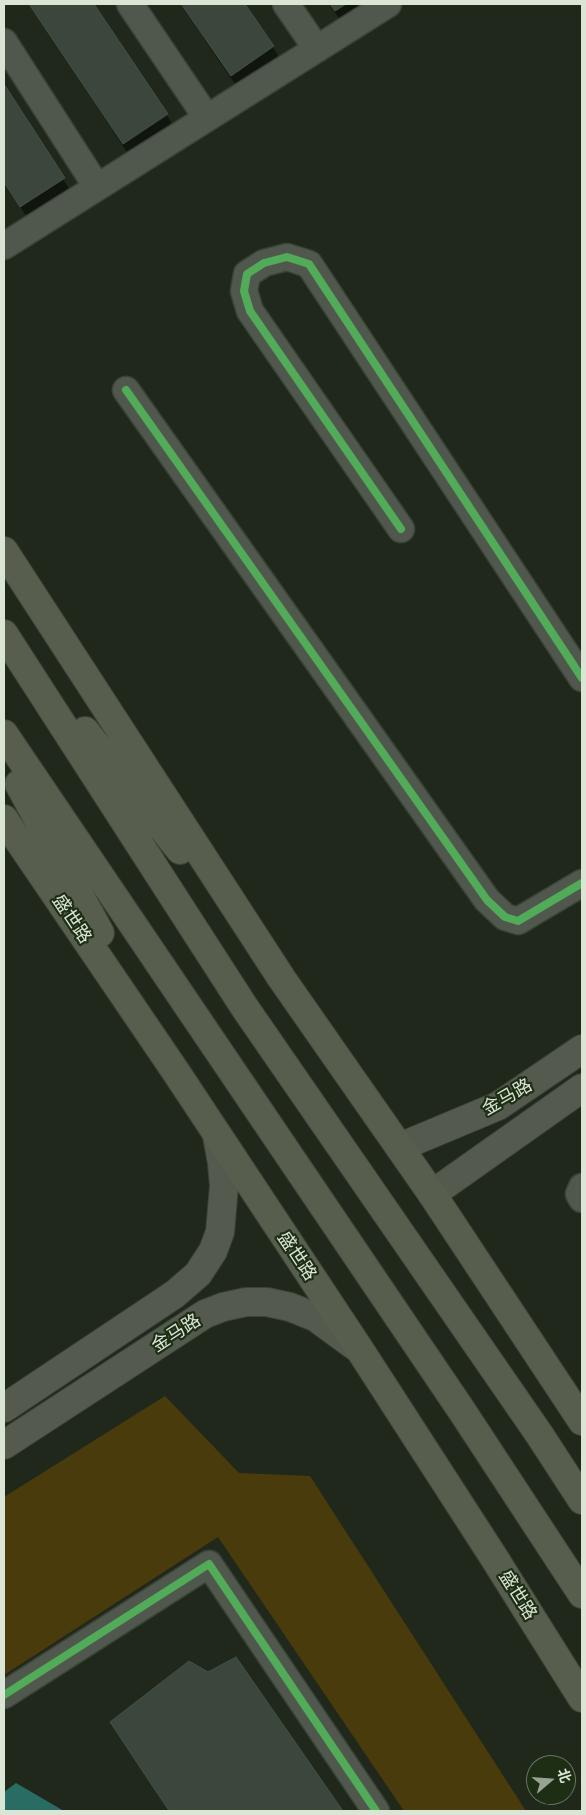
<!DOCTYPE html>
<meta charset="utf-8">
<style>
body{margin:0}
#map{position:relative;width:586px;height:1815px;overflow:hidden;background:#1f281b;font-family:Lato,"Noto Sans SC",sans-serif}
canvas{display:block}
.frame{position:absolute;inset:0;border:5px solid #dae5d5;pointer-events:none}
.north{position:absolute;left:526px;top:1755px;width:50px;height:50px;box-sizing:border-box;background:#1d2e15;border:1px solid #697762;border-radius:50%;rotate:72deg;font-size:14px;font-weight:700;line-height:20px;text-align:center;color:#dae5d5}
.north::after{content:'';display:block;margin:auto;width:18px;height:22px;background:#99a394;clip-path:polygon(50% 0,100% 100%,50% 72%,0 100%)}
</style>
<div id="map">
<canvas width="586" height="1815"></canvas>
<div class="frame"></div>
<div class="north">北</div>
</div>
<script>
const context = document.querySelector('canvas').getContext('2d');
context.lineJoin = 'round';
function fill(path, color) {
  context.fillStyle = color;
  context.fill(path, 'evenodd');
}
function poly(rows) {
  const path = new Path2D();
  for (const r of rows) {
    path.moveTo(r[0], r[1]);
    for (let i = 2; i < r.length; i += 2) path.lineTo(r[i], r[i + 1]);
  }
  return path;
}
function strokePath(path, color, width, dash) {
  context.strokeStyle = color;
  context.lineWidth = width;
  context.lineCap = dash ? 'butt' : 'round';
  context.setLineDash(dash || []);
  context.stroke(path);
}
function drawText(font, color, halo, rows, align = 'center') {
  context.font = font + ' Lato,"Noto Sans SC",sans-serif';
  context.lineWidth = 4.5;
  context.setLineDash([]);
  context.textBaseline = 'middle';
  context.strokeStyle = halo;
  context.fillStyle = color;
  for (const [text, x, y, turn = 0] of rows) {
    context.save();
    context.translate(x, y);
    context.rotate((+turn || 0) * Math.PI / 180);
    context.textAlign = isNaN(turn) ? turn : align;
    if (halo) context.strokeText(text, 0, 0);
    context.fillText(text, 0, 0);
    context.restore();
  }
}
fill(poly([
 [165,1396,239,1473,310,1476,526,1811,404,1811,218,1537,4,1675,4,1497]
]), '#4a3b0c');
fill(poly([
 [16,1783,64,1811,4,1811,4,1792]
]), '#296c64');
fill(poly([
 [30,4,92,4,167,115,179,137,136,166],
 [180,4,244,4,273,47,286,69,244,97],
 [329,4,390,4,349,33],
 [4,86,77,201,34,228,4,182],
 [235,1658,342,1811,168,1811,112,1723]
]), '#0007');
const building = poly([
 [29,4,94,4,168,114,123,144,29,4],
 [181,4,245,4,274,46,231,76,181,4],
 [330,4,346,4,335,11,330,4],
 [4,84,65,178,20,207,4,182,4,84],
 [236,1657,343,1811,169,1811,110,1722,189,1661,208,1672,236,1657]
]);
fill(building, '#3b463c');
strokePath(building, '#455046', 1);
const street = poly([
 [130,4,207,118],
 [286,4,317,49],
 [4,42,97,187],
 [4,246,388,4],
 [126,390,487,900,505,917,518,921,582,883],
 [401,529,250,311,244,291,247,274,264,263,287,257,309,264,582,678],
 [582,1187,579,1194,582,1199],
 [4,1695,209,1564,376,1811]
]);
const secondary = poly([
 [400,1147,498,1106,582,1049],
 [432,1194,582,1088],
 [4,1408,175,1294,198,1274,213,1251,220,1232,224,1186,222,1163,217,1136],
 [4,1445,205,1314,223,1307,246,1302,267,1302,290,1307,315,1317,356,1347]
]);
const primary = poly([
 [4,551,282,979,432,1194,582,1421],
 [4,634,245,1008,539,1434,582,1500],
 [85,731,180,850],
 [4,734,462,1411,582,1594],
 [19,784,100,933],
 [4,819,176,1072,360,1350,493,1556,582,1698]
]);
strokePath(street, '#3b4338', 29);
strokePath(secondary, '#3b4338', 30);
strokePath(primary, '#3b4338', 30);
strokePath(street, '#50584d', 26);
strokePath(secondary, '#545a4e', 28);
strokePath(primary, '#575e4e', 28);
strokePath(poly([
 [126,390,487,900,505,917,518,921,582,883],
 [401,529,250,311,244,291,247,274,264,263,287,257,309,264,582,678],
 [4,1695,209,1564,376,1811]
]), '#51ab58', 8);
drawText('18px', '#dae5d5', '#1d2e15', [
 ["盛世路",72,919,56],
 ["金马路",507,1097,-30],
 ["盛世路",297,1256,56],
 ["金马路",176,1333,-33],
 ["盛世路",518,1595,58]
]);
</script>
